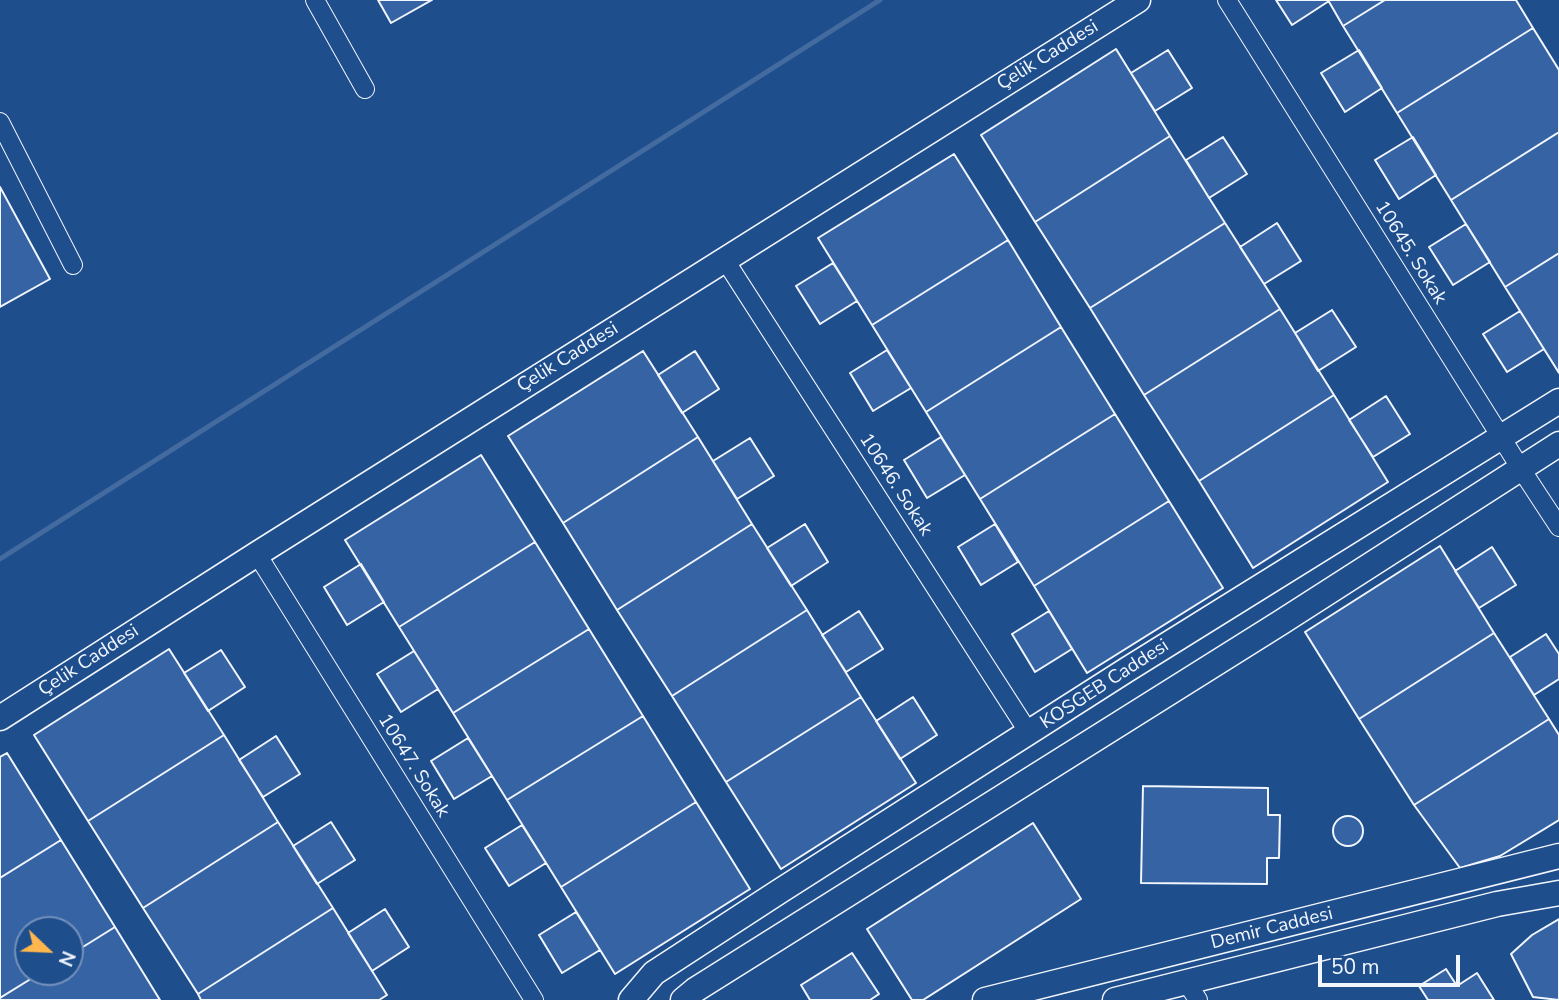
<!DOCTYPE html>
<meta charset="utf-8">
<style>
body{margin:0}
#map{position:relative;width:1559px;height:1000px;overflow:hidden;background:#1f4e8c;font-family:"Nunito Sans",sans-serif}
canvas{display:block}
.north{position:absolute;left:14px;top:916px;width:70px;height:70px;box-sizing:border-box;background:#1f4e8c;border:2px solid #7391ba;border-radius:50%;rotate:113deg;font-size:19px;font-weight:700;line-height:28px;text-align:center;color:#f2f6ff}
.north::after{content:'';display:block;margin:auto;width:24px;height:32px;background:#ffb74d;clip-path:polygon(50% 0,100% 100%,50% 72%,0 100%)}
.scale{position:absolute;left:1318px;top:955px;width:142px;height:32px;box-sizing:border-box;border:4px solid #f2f6ff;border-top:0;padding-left:9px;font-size:21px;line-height:24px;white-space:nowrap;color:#f2f6ff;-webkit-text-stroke:5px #1f4e8c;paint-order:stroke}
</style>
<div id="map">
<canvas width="1559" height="1000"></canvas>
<div class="north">N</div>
<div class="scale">50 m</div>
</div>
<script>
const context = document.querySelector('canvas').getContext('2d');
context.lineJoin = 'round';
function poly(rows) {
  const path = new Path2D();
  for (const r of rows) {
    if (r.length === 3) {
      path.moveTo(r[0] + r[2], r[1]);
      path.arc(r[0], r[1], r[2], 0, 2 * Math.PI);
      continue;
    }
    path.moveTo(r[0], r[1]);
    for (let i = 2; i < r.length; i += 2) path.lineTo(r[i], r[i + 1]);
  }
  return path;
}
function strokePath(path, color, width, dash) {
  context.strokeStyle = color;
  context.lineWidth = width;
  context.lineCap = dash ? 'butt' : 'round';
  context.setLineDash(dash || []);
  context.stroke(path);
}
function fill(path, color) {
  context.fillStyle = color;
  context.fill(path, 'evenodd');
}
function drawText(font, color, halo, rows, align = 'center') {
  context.font = font + ' "Nunito Sans",sans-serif';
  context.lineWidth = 5;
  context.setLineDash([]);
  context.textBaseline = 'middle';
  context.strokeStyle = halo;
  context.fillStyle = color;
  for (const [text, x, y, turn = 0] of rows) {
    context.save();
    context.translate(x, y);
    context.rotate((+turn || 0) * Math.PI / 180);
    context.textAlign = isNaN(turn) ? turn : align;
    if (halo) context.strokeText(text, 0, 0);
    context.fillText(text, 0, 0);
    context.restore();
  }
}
strokePath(poly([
 [0,559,880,0]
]), '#446ba0', 5);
const building = poly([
 [378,0,432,0,391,23,378,0],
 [1276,0,1328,0,1329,1,1292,25,1276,0],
 [1328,0,1385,0,1343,26,1328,0],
 [1385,0,1516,0,1533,28,1397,113,1343,26,1385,0],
 [1533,28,1559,70,1559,132,1451,200,1397,113,1533,28],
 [1116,49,1170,136,1035,222,981,135,1116,49],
 [1168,50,1192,88,1155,111,1131,73,1168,50],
 [1359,50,1382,88,1345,112,1321,73,1359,50],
 [1559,132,1559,253,1505,287,1451,200,1559,132],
 [1170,136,1225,223,1090,308,1035,222,1170,136],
 [1223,137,1247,174,1209,198,1186,160,1223,137],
 [1413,137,1436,175,1399,199,1375,160,1413,137],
 [954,154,1008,240,872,325,818,238,954,154],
 [0,187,50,279,0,307,0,187],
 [1225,223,1280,309,1144,395,1090,308,1225,223],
 [1277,223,1301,261,1264,284,1240,247,1277,223],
 [1466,224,1490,262,1453,285,1429,247,1466,224],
 [1008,240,1061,327,926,412,872,325,1008,240],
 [1559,253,1559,373,1505,287,1559,253],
 [833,263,857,301,820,324,796,286,833,263],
 [1280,309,1334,395,1199,481,1144,395,1280,309],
 [1332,310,1356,347,1318,371,1295,333,1332,310],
 [1520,311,1544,349,1507,372,1483,334,1520,311],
 [1061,327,1115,414,980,499,926,412,1061,327],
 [887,350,911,388,873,411,850,373,887,350],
 [643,351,698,437,563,523,508,436,643,351],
 [695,351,719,389,682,413,658,375,695,351],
 [1334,395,1388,482,1253,568,1199,481,1334,395],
 [1386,396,1410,434,1373,457,1349,420,1386,396],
 [1115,414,1169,501,1034,586,980,499,1115,414],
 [698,437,752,524,617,610,563,523,698,437],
 [941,437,965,475,927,498,904,460,941,437],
 [750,438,774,476,737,499,713,461,750,438],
 [481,455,535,542,399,627,345,540,481,455],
 [1169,501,1223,588,1087,673,1034,586,1169,501],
 [752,524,807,610,672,696,617,610,752,524],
 [805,524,828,562,791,586,767,548,805,524],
 [995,524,1018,562,981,585,958,547,995,524],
 [535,542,589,629,453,713,399,627,535,542],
 [1440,546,1494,633,1359,719,1305,632,1440,546],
 [1492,547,1516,585,1479,608,1455,571,1492,547],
 [361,564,384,602,347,625,324,587,361,564],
 [807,610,861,697,726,782,672,696,807,610],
 [859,611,883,649,846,672,822,635,859,611],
 [1049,611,1072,649,1035,672,1012,634,1049,611],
 [589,629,643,716,507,800,453,713,589,629],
 [1494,633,1549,719,1414,805,1359,719,1494,633],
 [1546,634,1559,654,1559,679,1534,695,1510,657,1546,634],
 [169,649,224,735,88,821,34,735,169,649],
 [221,650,245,687,208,711,184,673,221,650],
 [414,651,438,689,401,712,377,674,414,651],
 [861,697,916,783,781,869,726,782,861,697],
 [913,697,937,735,900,759,876,721,913,697],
 [643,716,696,802,561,887,507,800,643,716],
 [1549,719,1559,735,1559,820,1500,856,1460,868,1414,805,1549,719],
 [224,735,278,822,143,908,88,821,224,735],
 [276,736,300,774,263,797,239,760,276,736],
 [468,738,492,776,454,799,431,761,468,738],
 [7,753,61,840,0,878,0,757,7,753],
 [1143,786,1268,788,1268,815,1280,815,1279,858,1267,858,1267,884,1141,883,1143,786],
 [696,802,750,889,615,974,561,887,696,802],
 [1348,831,15],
 [278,822,333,908,198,994,143,908,278,822],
 [331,822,355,860,317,884,293,846,331,822],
 [1033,823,1081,899,923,1000,912,1000,867,929,1033,823],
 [522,825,546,863,509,886,485,848,522,825],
 [61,840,115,927,70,955,70,930,28,930,28,972,42,972,0,998,0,878,61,840],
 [333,908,387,995,379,1000,201,1000,198,994,333,908],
 [385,909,409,947,372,971,348,933,385,909],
 [576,912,600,950,562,973,539,935,576,912],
 [1559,919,1559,1000,1533,997,1511,954,1532,935,1559,919],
 [115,927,160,1000,0,1000,0,998,42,972,70,972,70,955,115,927],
 [852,953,879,994,870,1000,810,1000,801,985,852,953],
 [1446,969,1457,986,1477,973,1494,1000,1428,1000,1419,986,1446,969]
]);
fill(building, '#3563a3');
strokePath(building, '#f2f6ff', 2);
const street = poly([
 [315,0,365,89],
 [1227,0,1521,469,1559,527],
 [0,122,73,265],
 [725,260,1029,733],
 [257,554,534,1000],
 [1187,983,1198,1000]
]);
const secondary = poly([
 [0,718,257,554,1138,0],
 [631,1000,654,973,780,891,1128,669,1559,401],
 [683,1000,695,990,1280,623,1559,444],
 [985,1000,1559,856],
 [1115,1000,1497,904,1559,893]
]);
strokePath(street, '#f2f6ff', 20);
strokePath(secondary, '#f2f6ff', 27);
strokePath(street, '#1f4e8c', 18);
strokePath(secondary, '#1f4e8c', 24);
drawText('19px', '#f2f6ff', '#1f4e8c', [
 ["Çelik Caddesi",1048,56,-32],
 ["10645. Sokak",1410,253,58],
 ["Çelik Caddesi",568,358,-32],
 ["10646. Sokak",895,485,57],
 ["Çelik Caddesi",89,661,-33],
 ["KOSGEB Caddesi",1105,685,-33],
 ["10647. Sokak",413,766,58],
 ["Demir Caddesi",1272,929,-14]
]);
</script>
